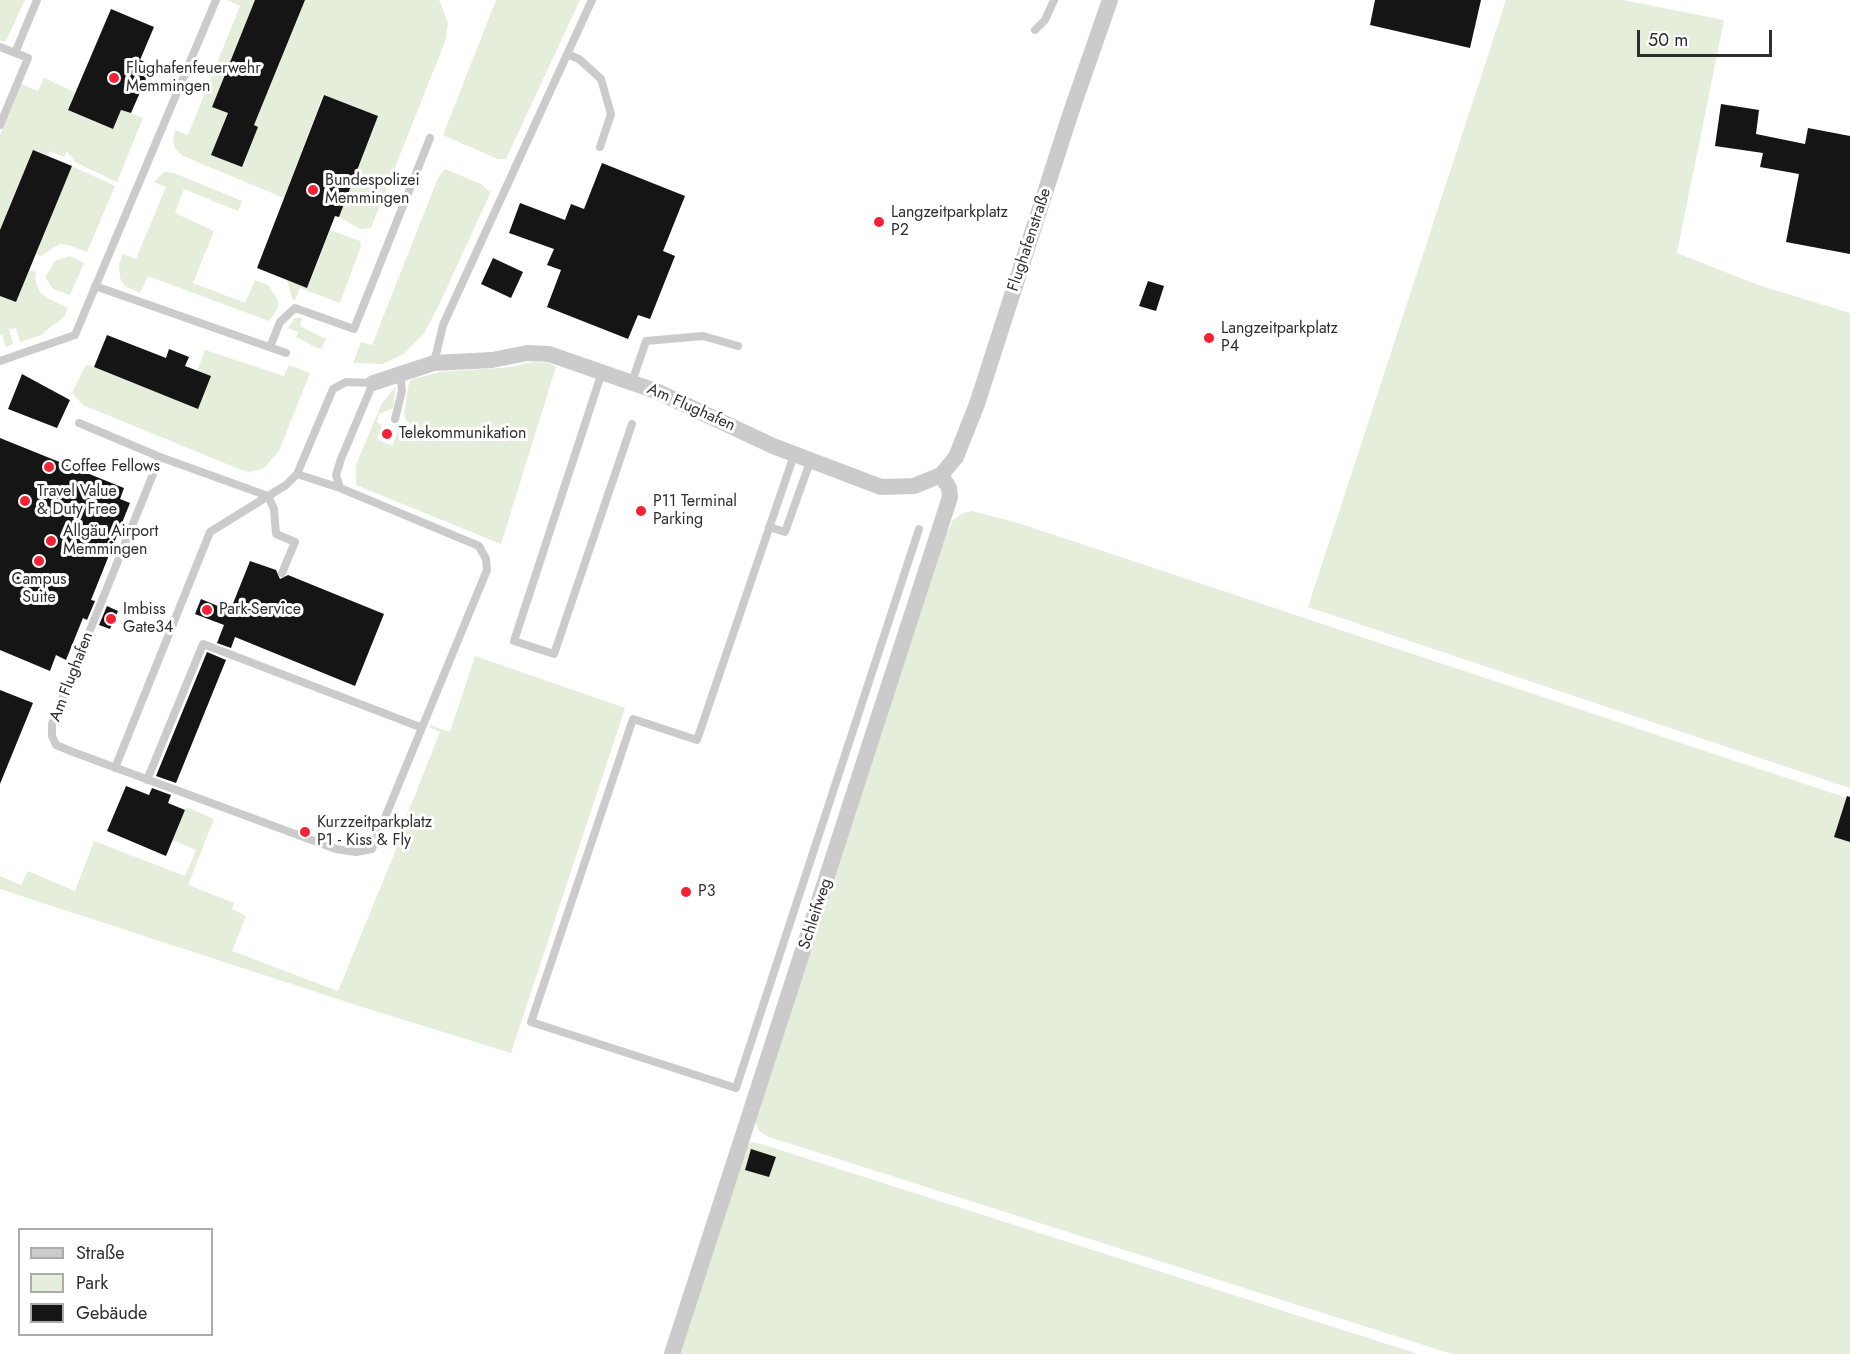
<!DOCTYPE html>
<meta charset="utf-8">
<style>
body{margin:0}
#map{position:relative;width:1850px;height:1354px;overflow:hidden;background:#fff;font-family:Jost,sans-serif}
canvas{display:block}
.legend{position:absolute;left:18px;top:1228px;width:195px;height:108px;box-sizing:border-box;background:#fff;border:2px solid #ababab;margin:0;padding:8px 10px;list-style:none;font-size:18px;color:#2e2e2e}
.legend li{display:flex;align-items:center;gap:12px;height:30px}
.legend b{width:30px;border:2px solid #ababab}
.scale{position:absolute;left:1637px;top:30px;width:135px;height:27px;box-sizing:border-box;border:3px solid #2e2e2e;border-top:0;padding-left:8px;font-size:18px;line-height:21px;white-space:nowrap;color:#2e2e2e;-webkit-text-stroke:4px #fff;paint-order:stroke}
</style>
<div id="map">
<canvas width="1850" height="1354"></canvas>
<ul class="legend">
<li><b style="height:8px;background:#cbcbcb"></b>Straße</li>
<li><b style="height:16px;background:#e5eddb"></b>Park</li>
<li><b style="height:16px;background:#151515"></b>Gebäude</li>
</ul>
<div class="scale">50 m</div>
</div>
<script>
const context = document.querySelector('canvas').getContext('2d');
context.lineJoin = 'round';
function fill(path, color) {
  context.fillStyle = color;
  context.fill(path, 'evenodd');
}
function poly(rows) {
  const path = new Path2D();
  for (const r of rows) {
    path.moveTo(r[0], r[1]);
    for (let i = 2; i < r.length; i += 2) path.lineTo(r[i], r[i + 1]);
  }
  return path;
}
function strokePath(path, color, width, dash) {
  context.strokeStyle = color;
  context.lineWidth = width;
  context.lineCap = dash ? 'butt' : 'round';
  context.setLineDash(dash || []);
  context.stroke(path);
}
function drawText(font, color, halo, rows, align = 'center') {
  context.font = font + ' Jost,sans-serif';
  context.lineWidth = 6;
  context.setLineDash([]);
  context.textBaseline = 'middle';
  context.strokeStyle = halo;
  context.fillStyle = color;
  for (const [text, x, y, turn = 0] of rows) {
    context.save();
    context.translate(x, y);
    context.rotate((+turn || 0) * Math.PI / 180);
    context.textAlign = isNaN(turn) ? turn : align;
    if (halo) context.strokeText(text, 0, 0);
    context.fillText(text, 0, 0);
    context.restore();
  }
}
fill(poly([
 [0,0,25,0,6,41,0,41],
 [227,0,439,0,448,23,446,39,371,228,360,229,339,217,377,116,323,95,284,198,183,156,176,150,173,141,175,130,188,135,240,6],
 [496,0,580,0,506,159,498,159,443,135],
 [1506,0,1623,0,1724,20,1677,253,1758,285,1850,313,1850,788,1308,607],
 [44,78,75,92,68,110,112,129,121,110,143,118,117,182,75,162,67,151,64,157,50,151,47,156,33,151,0,230,0,135,21,84,38,91],
 [72,166,115,186,87,252,69,245,59,244,41,256,36,254],
 [445,169,481,184,490,192,489,196,439,305,424,333,404,354,382,364,353,363,361,342,372,345,438,178],
 [164,172,174,173,242,201,238,211,184,189,175,213,214,231,193,283,245,303,255,280,268,285,278,300,278,308,269,321,148,276,140,293,125,286,120,278,119,264,123,254,136,259,166,187,154,182],
 [330,230,360,241,361,246,340,303,300,288,295,301,292,298,287,280,308,287],
 [70,256,84,263,70,295,53,289,45,277,55,261],
 [29,270,36,272,35,280,40,292,47,298,68,308,64,317,44,332,44,334,20,342,16,328,9,329,13,344,6,347,2,335,0,335,0,296,16,302],
 [295,318,302,318,300,326,326,339,322,348,317,348,296,337,298,332,288,328],
 [205,350,284,376,289,365,310,373,279,451,263,469,248,472,239,469,83,405,72,393,86,364,198,409,197,371],
 [532,362,549,363,556,367,501,544,356,485,356,465,382,403,396,386,393,408,379,414,377,422,382,425,377,439,392,446,399,429,412,434,415,427,407,422,404,414,409,382,413,379,440,372,512,367],
 [972,511,1018,523,1850,799,1850,1354,1452,1354,917,1184,769,1137,759,1131,755,1123,946,535,953,520,963,513],
 [475,656,625,708,511,1053,359,1006,0,889,0,876,21,885,28,871,75,891,94,841,185,876,196,850,172,840,186,807,214,819,188,885,234,903,232,909,246,916,232,951,338,991,397,847,395,845,440,732,429,727,430,725,450,732],
 [752,1142,761,1144,1418,1354,679,1354,747,1145]
]), '#e5eddb');
fill(poly([
 [255,0,305,0,254,125,258,127,242,167,211,155,228,113,212,107],
 [1375,0,1481,0,1470,48,1370,25],
 [111,9,154,27,140,60,152,65,131,113,121,110,113,129,68,110],
 [324,95,378,116,339,217,335,216,307,288,257,268],
 [1721,104,1759,110,1756,134,1805,144,1808,128,1850,136,1850,254,1786,242,1799,174,1760,167,1763,153,1715,146],
 [33,150,72,166,16,302,0,296,0,230],
 [602,163,685,196,663,251,675,256,650,319,638,315,628,339,547,307,561,270,547,265,554,249,509,233,520,203,565,220,571,204,584,209],
 [493,258,523,272,511,298,481,284],
 [1148,281,1164,286,1156,311,1139,306],
 [107,335,166,358,169,349,189,357,185,366,211,376,198,409,94,367],
 [22,374,70,400,57,428,8,409],
 [0,438,124,488,120,499,130,503,91,600,95,601,87,620,83,618,66,660,56,655,50,671,0,650],
 [250,561,276,570,280,579,288,575,384,614,355,686,235,637,231,648,217,643,224,625,195,614,201,599,230,611],
 [107,606,118,611,110,629,99,625],
 [207,652,226,660,176,783,156,776],
 [0,690,33,703,0,784],
 [126,786,149,795,152,788,171,795,168,803,185,810,166,856,107,831],
 [1847,796,1850,797,1850,842,1834,837],
 [751,1149,776,1157,769,1177,745,1170]
]), '#151515');
strokePath(poly([
 [1035,30,1045,20,1054,0],
 [0,47,28,58,0,125],
 [15,53,37,0],
 [567,54,579,59,601,79,611,114,600,147],
 [95,286,286,353],
 [270,347,280,322,295,308,354,329,430,138],
 [0,361,75,335,216,0],
 [434,363,443,325,592,0],
 [602,372,514,641,554,654,632,424],
 [632,382,646,341,703,336,738,346],
 [395,419,402,391,400,374],
 [79,423,160,457],
 [794,455,697,740,633,719,531,1022,736,1088,919,529],
 [268,496,160,457,52,724,52,736,56,745,73,752,336,849,356,852,372,849,487,570,486,559,479,546,340,488,297,474],
 [268,496,274,509,276,534,295,542,282,573],
 [769,527,785,532,810,462],
 [115,768,210,532,286,485,297,474,333,389,346,382,373,383,341,459,336,475,340,488],
 [147,780,203,644,420,727]
]), '#cbcbcb', 8);
strokePath(poly([
 [373,383,434,363,492,360,527,353,549,354,656,391,773,446,881,487,914,486,941,475,956,457,977,404,1071,112,1110,0],
 [672,1354,950,497,949,488,941,475]
]), '#cbcbcb', 16);
for (const [x, y, r, color] of [
 [114,78,6,"#f42234"],
 [313,190,6,"#f42234"],
 [879,222,6,"#f42234"],
 [1209,338,6,"#f42234"],
 [387,434,6,"#f42234"],
 [49,467,6,"#f42234"],
 [25,501,6,"#f42234"],
 [641,511,6,"#f42234"],
 [51,541,6,"#f42234"],
 [39,561,6,"#f42234"],
 [207,610,6,"#f42234"],
 [111,619,6,"#f42234"],
 [305,832,6,"#f42234"],
 [686,892,6,"#f42234"]
]) {
  const dot = new Path2D();
  dot.arc(x, y, r, 0, 2 * Math.PI);
  context.fillStyle = color;
  context.fill(dot);
  strokePath(dot, '#fff', 2);
}
drawText('16px', '#2e2e2e', '#fff', [
 ["Flughafenfeuerwehr",126,69],
 ["Memmingen",126,87],
 ["Bundespolizei",325,181],
 ["Memmingen",325,199],
 ["Langzeitparkplatz",891,213],
 ["P2",891,231],
 ["Langzeitparkplatz",1221,329],
 ["P4",1221,347],
 ["Telekommunikation",399,434],
 ["Coffee Fellows",61,467],
 ["Travel Value",37,492],
 ["& Duty Free",37,510],
 ["P11 Terminal",653,502],
 ["Parking",653,520],
 ["Allgäu Airport",63,532],
 ["Memmingen",63,550],
 ["Campus",39,580,"center"],
 ["Suite",39,598,"center"],
 ["Imbiss",123,610],
 ["Gate34",123,628],
 ["Park-Service",219,610],
 ["Kurzzeitparkplatz",317,823],
 ["P1 - Kiss & Fly",317,841],
 ["P3",698,892]
], 'left');
drawText('16px', '#2e2e2e', '#fff', [
 ["Flughafenstraße",1030,240,-72],
 ["Am Flughafen",691,408,24],
 ["Am Flughafen",72,677,-69],
 ["Schleifweg",816,914,-72]
]);
</script>
